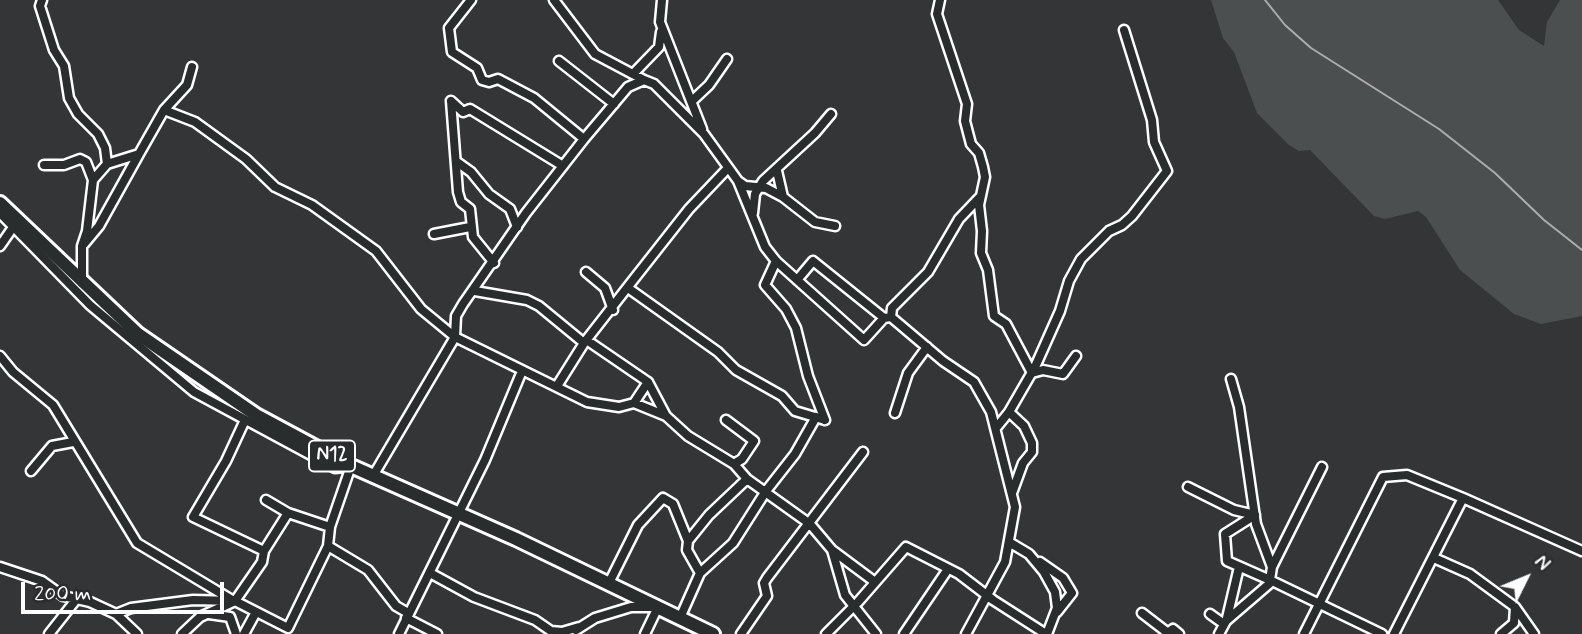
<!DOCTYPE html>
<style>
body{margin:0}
#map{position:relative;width:1582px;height:634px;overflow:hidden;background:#333536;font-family:Mynerve,sans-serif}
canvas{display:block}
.north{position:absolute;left:1491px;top:543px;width:70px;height:70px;-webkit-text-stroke:5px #2a2d2e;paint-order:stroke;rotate:47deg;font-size:19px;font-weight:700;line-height:28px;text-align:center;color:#fff}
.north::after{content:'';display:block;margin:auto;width:24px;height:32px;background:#fff;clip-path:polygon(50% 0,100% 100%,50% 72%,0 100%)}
.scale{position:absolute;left:21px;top:582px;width:203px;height:32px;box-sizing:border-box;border:4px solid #fff;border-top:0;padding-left:9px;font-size:21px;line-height:24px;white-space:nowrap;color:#fff;-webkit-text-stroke:5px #2a2d2e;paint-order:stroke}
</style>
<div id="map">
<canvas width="1582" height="634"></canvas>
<div class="north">N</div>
<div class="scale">200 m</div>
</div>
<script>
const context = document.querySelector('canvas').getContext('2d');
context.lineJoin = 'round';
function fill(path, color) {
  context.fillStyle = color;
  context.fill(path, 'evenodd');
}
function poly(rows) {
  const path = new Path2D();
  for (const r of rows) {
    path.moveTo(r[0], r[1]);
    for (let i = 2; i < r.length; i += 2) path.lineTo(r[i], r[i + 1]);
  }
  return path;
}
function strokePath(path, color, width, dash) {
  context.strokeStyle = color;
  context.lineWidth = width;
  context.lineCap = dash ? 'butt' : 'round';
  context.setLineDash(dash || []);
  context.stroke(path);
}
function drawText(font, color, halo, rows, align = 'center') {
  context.font = font + ' Mynerve,sans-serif';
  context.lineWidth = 5;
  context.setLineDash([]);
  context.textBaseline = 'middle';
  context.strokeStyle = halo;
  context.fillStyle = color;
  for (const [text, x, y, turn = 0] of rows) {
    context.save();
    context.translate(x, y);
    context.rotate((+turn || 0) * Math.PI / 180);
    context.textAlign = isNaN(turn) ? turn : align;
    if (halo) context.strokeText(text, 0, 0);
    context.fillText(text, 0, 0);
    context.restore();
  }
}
fill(poly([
 [1211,0,1498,0,1519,30,1544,46,1547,22,1560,0,1582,0,1582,316,1541,324,1514,314,1460,270,1426,217,1418,211,1385,219,1374,216,1310,150,1299,151,1289,145,1257,113,1234,52,1223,38]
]), '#4c4f50');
strokePath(poly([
 [1265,0,1285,25,1311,48,1439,129,1495,173,1544,220,1582,250]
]), '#abacad', 2);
const minor = poly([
 [42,0,40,6,54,50,64,66,69,98,78,114,98,134,105,148,107,164],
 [471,0,449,28,452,52,477,68,482,80,489,82,498,79,534,98,584,139],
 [554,0,595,54,644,80],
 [662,0,660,22,702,129],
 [940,0,937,14,967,104,965,121,971,144,979,153,983,167,985,177,979,205,982,231,981,253,988,270,994,316,1006,324,1032,373,1043,370,1063,374,1076,356],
 [559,61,614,104],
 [633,74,659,47,661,32],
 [451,101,458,192,461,202,470,209,473,237,494,263],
 [451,101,463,112,470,109,563,166],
 [692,101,709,85,727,59],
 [164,110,195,122,246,159,275,187,312,205,376,251,421,309,455,337,587,402,619,407,634,403,666,416],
 [457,162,471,172,489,194,510,209,517,227],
 [44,165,64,165,80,159,86,162,93,180],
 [777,171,783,197,815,222,835,226],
 [738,181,745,186,766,188,783,197],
 [0,213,90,305,194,392,335,468,351,466,330,527,328,546,288,628,235,601,193,600,131,608,116,614],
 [753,213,755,194,763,181,815,133,831,114],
 [434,234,470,227],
 [84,244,99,226,139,154],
 [0,246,16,223],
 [776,261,765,285,786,309,796,328,808,376,825,420],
 [586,272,605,288,613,310],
 [797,280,813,261,884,318],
 [82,283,82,246,87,231,93,180,107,164,139,154,164,110,187,85,192,67],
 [628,288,718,352,736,370,782,396,795,411,825,420],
 [475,291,527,300,539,306,584,343],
 [891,317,892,308,928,272,959,219,979,198],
 [588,341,648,382,666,416,688,436,734,464,747,479,810,524,832,550,845,595,876,634],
 [0,356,13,372,53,405,137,543,232,600],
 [1231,379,1239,407,1256,524,1272,567,1270,580,1382,634],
 [557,386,584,343,630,284,689,209,728,168],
 [634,403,648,382],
 [1009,412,1024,426,1032,443,1032,452,1023,463,1012,493],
 [895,413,908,373,927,347],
 [245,420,226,461,193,517,264,551,288,513,266,500],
 [726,420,754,441,742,459,734,464],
 [996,428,1009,412,1035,367,1060,311,1069,281,1081,259,1109,231,1122,225,1132,216,1167,171,1154,142,1152,120,1124,30],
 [31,471,52,446,73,442],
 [373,476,455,337,456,316,463,304,526,213,584,139,628,87,644,80,654,84,704,134,738,181,765,247,776,261,864,340,884,318,891,317,943,361,974,382,991,412,1015,507,1005,562,966,634],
 [1188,487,1234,510,1255,515],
 [288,513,330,527],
 [1009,542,1029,554,1044,572,1055,592,1057,608,1047,634],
 [328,546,368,570,396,606,408,613],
 [832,550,875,582],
 [1434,558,1470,574,1515,607],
 [1040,562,1063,578,1072,593,1057,612],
 [0,567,42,581,63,596,90,602,116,614,137,634],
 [1272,567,1322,467],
 [430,573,474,597,535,620,551,631,562,632,579,627],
 [700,573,733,543,766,491,795,454,816,417],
 [609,583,638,525,663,498,673,504,688,541],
 [1142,613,1168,633],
 [209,614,230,617,236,634],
 [1210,614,1224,624],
 [406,618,437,634],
 [680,618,700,573,687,550,688,541,709,515,747,479],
 [1227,618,1239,567],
 [576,630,595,618,631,607,658,607,645,634],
 [49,634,75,601],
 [182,634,200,617,235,601,262,562,264,551],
 [244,634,256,612],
 [399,634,485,460,522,371],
 [741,634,767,596,764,583,767,578,863,452],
 [826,634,858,602,906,547,959,574,993,600,1046,634],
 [904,634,948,569],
 [1166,634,1173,629,1179,634],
 [1219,634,1226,621,1269,584,1270,580,1227,561,1225,534,1255,515],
 [1304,634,1383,477,1407,475,1463,498],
 [1394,634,1463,498,1582,551],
 [1501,634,1514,623,1515,607,1534,634]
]);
const primary = poly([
 [0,203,138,334,256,415,351,466,516,539,713,634]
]);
strokePath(minor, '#fff', 13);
strokePath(primary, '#fff', 18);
strokePath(minor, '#2a2d2e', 8);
strokePath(primary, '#2a2d2e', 12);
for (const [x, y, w] of [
 [332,456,46]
]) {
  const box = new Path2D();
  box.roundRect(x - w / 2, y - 15.5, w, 31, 5);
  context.fillStyle = '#2a2d2e';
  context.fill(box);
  strokePath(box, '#fff', 2);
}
drawText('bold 19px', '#fff', null, [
 ["N12",332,456]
]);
</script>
